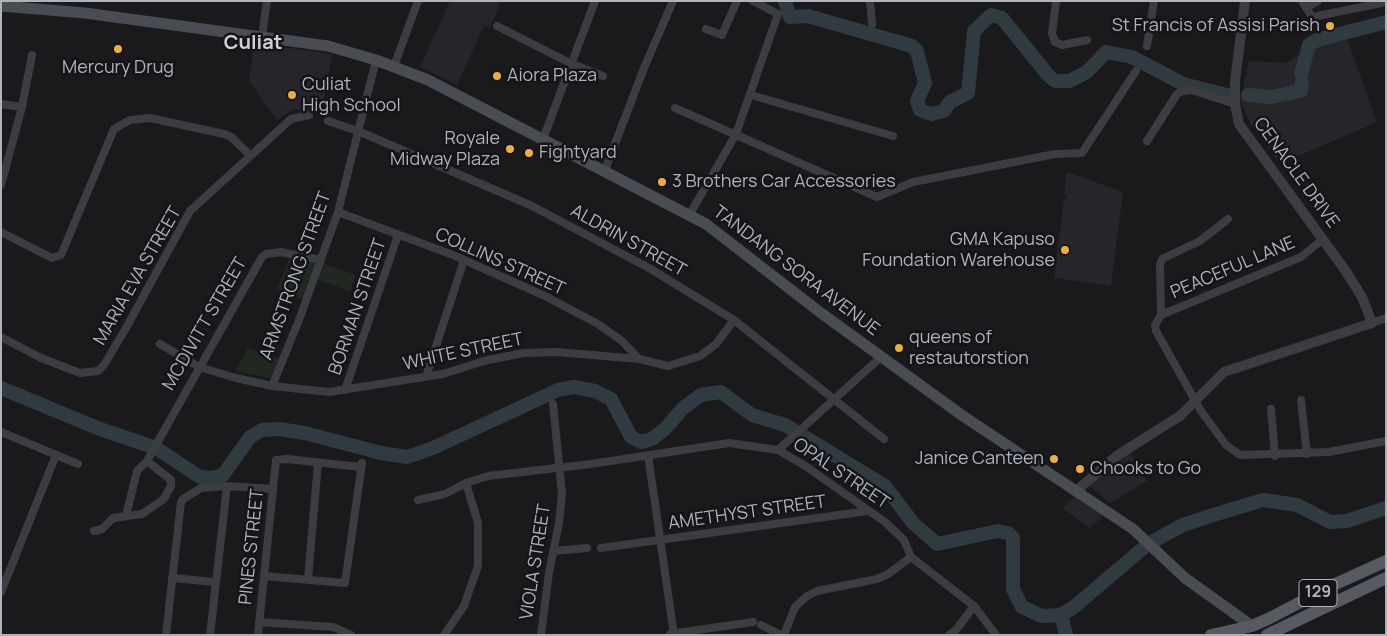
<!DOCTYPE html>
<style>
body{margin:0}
#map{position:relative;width:1387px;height:636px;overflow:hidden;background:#1a1a1d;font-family:Manrope,sans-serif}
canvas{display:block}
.frame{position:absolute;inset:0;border:2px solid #adb2bc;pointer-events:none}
</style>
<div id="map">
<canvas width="1387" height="636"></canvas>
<div class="frame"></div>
</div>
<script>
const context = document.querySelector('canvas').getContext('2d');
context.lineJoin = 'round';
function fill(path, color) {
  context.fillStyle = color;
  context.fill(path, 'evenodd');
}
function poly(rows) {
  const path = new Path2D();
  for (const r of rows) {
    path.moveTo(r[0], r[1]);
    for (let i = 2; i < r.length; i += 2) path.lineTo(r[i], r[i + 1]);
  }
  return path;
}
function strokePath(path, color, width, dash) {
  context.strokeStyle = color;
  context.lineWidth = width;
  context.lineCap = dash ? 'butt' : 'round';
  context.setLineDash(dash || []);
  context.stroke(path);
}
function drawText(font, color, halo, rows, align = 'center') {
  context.font = font + ' Manrope,sans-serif';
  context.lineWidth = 5;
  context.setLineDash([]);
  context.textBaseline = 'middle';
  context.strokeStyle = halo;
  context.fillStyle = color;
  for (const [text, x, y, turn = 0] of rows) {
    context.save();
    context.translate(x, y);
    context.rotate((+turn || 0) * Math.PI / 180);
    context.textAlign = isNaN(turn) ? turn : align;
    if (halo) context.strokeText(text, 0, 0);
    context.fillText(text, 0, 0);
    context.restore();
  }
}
fill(poly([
 [450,1,501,1,490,28,484,26,457,85,420,67],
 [1346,36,1377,122,1280,164,1248,120,1240,100,1249,61,1286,63,1314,44],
 [254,43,332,54,322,111,295,109,277,120,249,81],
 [1067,172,1123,192,1111,286,1054,278,1064,200,1066,200,1067,194,1064,194],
 [1130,451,1147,481,1110,503,1084,481],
 [1075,497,1103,516,1090,528,1062,508]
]), '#26262a');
fill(poly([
 [291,254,318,261,304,300,277,289],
 [321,263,356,275,350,291,315,279],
 [248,348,279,359,270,378,235,371]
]), '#202821');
strokePath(poly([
 [785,1,790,17,808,16,912,46,917,51,925,83,917,101,920,110,931,114,944,111,950,102,968,93,974,31,991,15,1002,18,1048,75,1055,81,1069,81,1087,72,1106,52,1132,57,1183,84,1231,96],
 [1301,74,1309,45,1317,40,1386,22],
 [1248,95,1271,97,1291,93,1301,90,1302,83],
 [1,388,100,429,156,448,200,477,213,478,223,475,250,437,262,430,278,429,305,433,381,453,407,457,433,448,558,390,574,387,595,391,611,399,631,437,641,442,652,439,666,428,683,408,701,395,721,392,752,415,785,425,885,486,913,523,937,544,998,531,1008,533,1013,538,1013,589,1022,607,1042,616,1061,615,1074,607,1148,544,1183,525,1213,515,1263,500,1297,505,1330,522,1347,521,1386,508],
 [1061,615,1066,635]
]), '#303a41', 14);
strokePath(poly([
 [870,1,872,24],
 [1056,1,1052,33,1055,42,1062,45,1087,40],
 [1302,1,1312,17,1386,2],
 [1306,8,1318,1],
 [497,26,572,64,603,76],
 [706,29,722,35,737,1],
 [262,37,267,1],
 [1147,46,1154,1],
 [394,66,418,1],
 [751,95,893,136],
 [1,104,22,107],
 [675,108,877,197,913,182,1055,154,1082,153,1136,71],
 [328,121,358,131,530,205,649,268,734,320,884,439],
 [543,139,595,1],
 [1147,141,1177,94,1183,91,1191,90,1235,104],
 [605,170,644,68,673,1],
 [1,185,22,107,32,55],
 [338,212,453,255,545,296,598,324,622,341,639,359],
 [690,214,736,134,778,14,753,1],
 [1,232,52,258,61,255,114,129,130,120,150,118,224,134,231,137,250,155],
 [1323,239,1301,257,1161,315,1155,325,1156,331,1201,411,1226,445,1240,455,1329,452,1386,441],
 [1161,315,1160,265,1162,259,1200,241,1228,219],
 [1372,323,1386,318],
 [1,337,41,358,80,373,98,371,104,365,126,328,190,211,291,119,309,115],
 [160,344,199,367,236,378,272,386,329,392,443,374,484,361,523,353,557,352,639,359,668,366,700,356,716,344,734,320],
 [426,377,464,260],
 [272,386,299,320,338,212,376,60],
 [345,390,398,235],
 [1301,400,1307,454],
 [1271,409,1275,456],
 [1,432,78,464],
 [778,450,881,357],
 [648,455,674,635],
 [147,461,262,257,266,254,281,252,321,260],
 [418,500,445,494,466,483,488,476,591,464,729,443,778,450,804,465,885,522,904,540,911,557,974,606,996,635],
 [94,531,102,529,113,518,142,514,164,499,171,486,171,480,147,461,137,471,126,516],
 [601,548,868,511],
 [554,551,587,548],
 [264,576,345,583,362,463],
 [172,578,215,582],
 [308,579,318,463],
 [1,592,56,455],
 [259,622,333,627,351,635],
 [761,625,781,635],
 [670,634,753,622],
 [166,635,181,502,183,499,201,488,227,486,272,489],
 [210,635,227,486],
 [258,635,276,460,287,459,361,467],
 [444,635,464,606,478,566,478,523,466,483],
 [541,635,549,573,559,523,562,494,553,404],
 [784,635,795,607,807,596,817,591,877,579,888,574,911,557],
 [949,635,956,630,974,606]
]), '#3b3d42', 8);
strokePath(poly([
 [1076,491,1118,455,1180,416,1224,372,1372,323,1362,297,1345,270,1239,124,1235,104,1235,81,1245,1]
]), '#3b3d42', 10);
strokePath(poly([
 [1,6,85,13,328,46,376,60,428,80,706,224,821,313,963,416,1133,529,1185,578,1252,626]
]), '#494c52', 11);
strokePath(poly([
 [1211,635,1252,626,1270,618,1331,586,1386,561],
 [1267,635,1386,578]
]), '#575a61', 12);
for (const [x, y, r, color] of [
 [1330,26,5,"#f0ad3f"],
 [118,49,5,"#f0ad3f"],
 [497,76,5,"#f0ad3f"],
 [292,95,5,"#f0ad3f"],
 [510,149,5,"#f0ad3f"],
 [529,153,5,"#f0ad3f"],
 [662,182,5,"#f0ad3f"],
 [1065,250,5,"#f0ad3f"],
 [899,348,5,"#f0ad3f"],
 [1054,459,5,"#f0ad3f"],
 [1080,469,5,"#f0ad3f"]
]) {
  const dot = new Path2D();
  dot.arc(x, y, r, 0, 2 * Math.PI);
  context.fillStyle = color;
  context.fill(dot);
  strokePath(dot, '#151518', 2);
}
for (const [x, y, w] of [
 [1318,593,38]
]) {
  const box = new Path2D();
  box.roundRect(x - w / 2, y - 13.5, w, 27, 4);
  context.fillStyle = '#151518';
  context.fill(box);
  strokePath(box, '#adb2bc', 1);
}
drawText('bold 16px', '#adb2bc', null, [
 ["129",1318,593]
]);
drawText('18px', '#adb2bc', '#151518', [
 ["St Francis of Assisi Parish",1320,26,"right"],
 ["Mercury Drug",118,68,"center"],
 ["Aiora Plaza",507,76],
 ["Culiat",302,85],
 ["High School",302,106],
 ["Royale",500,139,"right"],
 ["Midway Plaza",500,160,"right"],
 ["Fightyard",539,153],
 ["3 Brothers Car Accessories",672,182],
 ["GMA Kapuso",1055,240,"right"],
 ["Foundation Warehouse",1055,261,"right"],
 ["queens of",909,338],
 ["restautorstion",909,359],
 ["Janice Canteen",1044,459,"right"],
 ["Chooks to Go",1090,469]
], 'left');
drawText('18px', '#adb2bc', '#151518', [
 ["CENACLE DRIVE",1296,173,54],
 ["ALDRIN STREET",628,241,29],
 ["COLLINS STREET",500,262,24],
 ["PEACEFUL LANE",1233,268,-23],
 ["TANDANG SORA AVENUE",796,271,37],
 ["MARIA EVA STREET",138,276,-60],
 ["ARMSTRONG STREET",296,276,-70],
 ["BORMAN STREET",358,307,-71],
 ["MCDIVITT STREET",205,324,-60],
 ["WHITE STREET",463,352,-12],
 ["OPAL STREET",841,474,34],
 ["AMETHYST STREET",747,513,-8],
 ["PINES STREET",252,547,-84],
 ["VIOLA STREET",536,562,-81]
]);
drawText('bold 20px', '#ced1d8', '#151518', [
 ["Culiat",253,43]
]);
</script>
